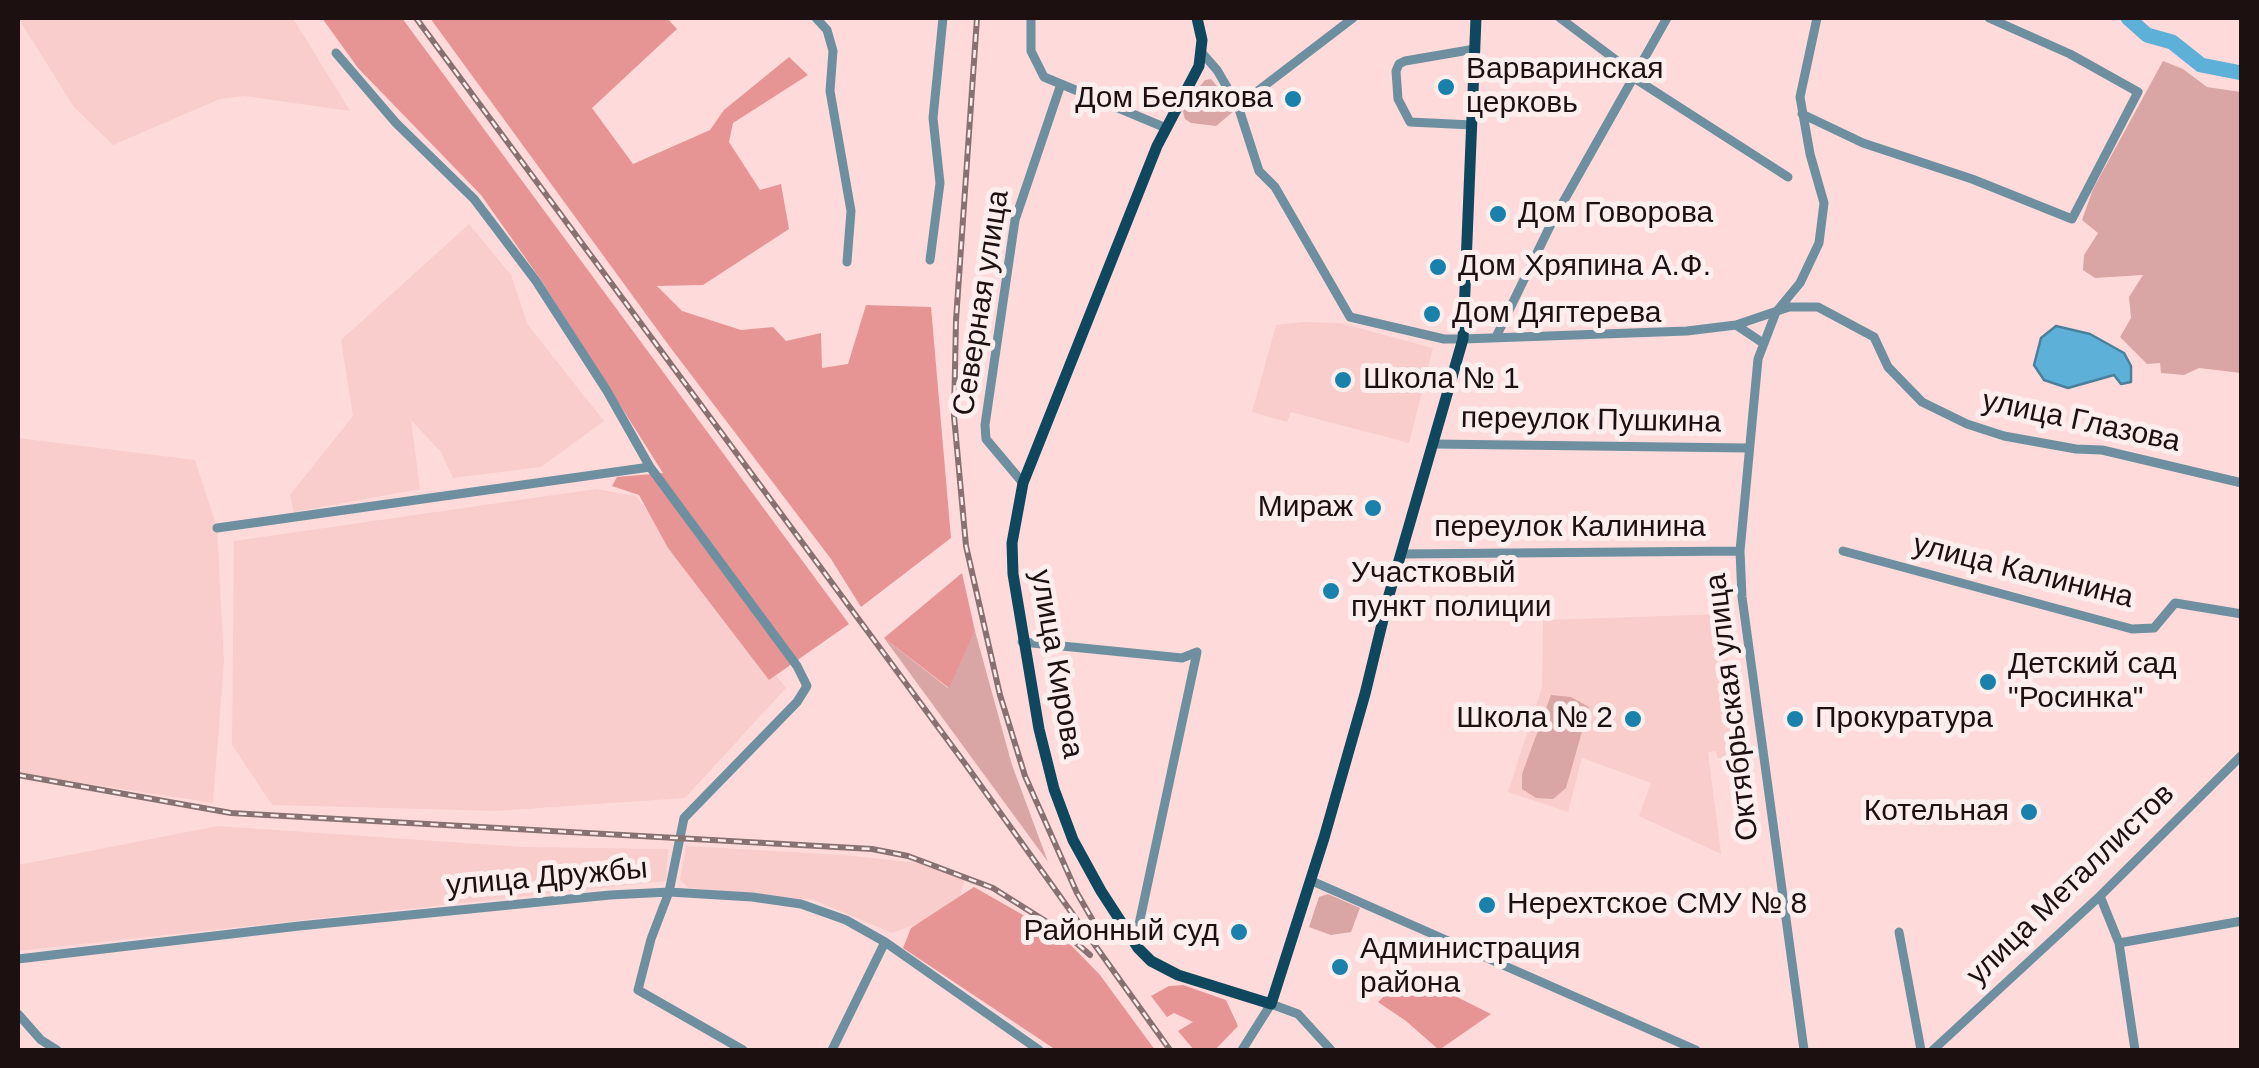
<!DOCTYPE html>
<meta charset="utf-8">
<style>
body{margin:0}
#map{position:relative;width:2259px;height:1068px;overflow:hidden;background:#fedbda;font-family:Helvetica,sans-serif}
canvas{display:block}
.frame{position:absolute;inset:0;border:20px solid #1c1010;pointer-events:none}
</style>
<div id="map">
<canvas width="2259" height="1068"></canvas>
<div class="frame"></div>
</div>
<script>
const context = document.querySelector('canvas').getContext('2d');
context.lineJoin = 'round';
function fill(path, color) {
  context.fillStyle = color;
  context.fill(path, 'evenodd');
}
function poly(rows) {
  const path = new Path2D();
  for (const r of rows) {
    path.moveTo(r[0], r[1]);
    for (let i = 2; i < r.length; i += 2) path.lineTo(r[i], r[i + 1]);
  }
  return path;
}
function strokePath(path, color, width, dash) {
  context.strokeStyle = color;
  context.lineWidth = width;
  context.lineCap = dash ? 'butt' : 'round';
  context.setLineDash(dash || []);
  context.stroke(path);
}
function drawText(font, color, halo, rows, align = 'center') {
  context.font = font + ' Helvetica,sans-serif';
  context.lineWidth = 10;
  context.setLineDash([]);
  context.textBaseline = 'middle';
  context.strokeStyle = halo;
  context.fillStyle = color;
  for (const [text, x, y, turn = 0] of rows) {
    context.save();
    context.translate(x, y);
    context.rotate((+turn || 0) * Math.PI / 180);
    context.textAlign = isNaN(turn) ? turn : align;
    if (halo) context.strokeText(text, 0, 0);
    context.fillText(text, 0, 0);
    context.restore();
  }
}
fill(poly([
 [18,18,293,18,350,111,244,96,220,99,113,145,74,107],
 [469,224,511,275,528,325,604,421,541,467,453,478,441,452,411,420,420,489,294,512,290,495,353,416,341,340],
 [1303,322,1340,323,1433,348,1409,443,1291,412,1287,422,1252,412,1276,325],
 [18,438,195,460,217,528,224,661,213,803,18,773],
 [596,489,636,496,786,688,685,798,496,811,272,805,232,745,234,541],
 [1723,614,1738,758,1717,758,1716,751,1708,752,1721,854,1639,816,1651,783,1582,758,1568,812,1508,792,1542,687,1543,620],
 [218,826,523,847,668,849,666,881,18,951,18,865],
 [686,846,844,855,919,863,965,879,956,910,892,933,814,900,689,888,680,880]
]), '#f9cdcc');
fill(poly([
 [2163,61,2183,69,2207,87,2241,92,2241,373,2199,368,2184,375,2161,373,2160,363,2147,364,2120,337,2131,318,2129,297,2143,275,2095,278,2083,270,2084,255,2098,233,2082,220,2093,189],
 [1211,79,1233,105,1234,111,1216,126,1191,123,1185,119,1182,108,1205,80],
 [975,631,1012,765,1048,862,884,638,948,688],
 [1551,695,1571,697,1589,707,1566,788,1553,799,1536,798,1522,789,1522,774],
 [1328,894,1360,908,1351,932,1331,935,1309,927,1319,897]
]), '#daa6a5');
fill(poly([
 [322,18,402,18,849,624,769,680,668,548,639,495,612,486,617,477,663,473,541,280,481,195,358,68],
 [430,18,667,18,677,29,592,108,633,164,710,130,724,110,789,57,808,75,733,123,729,142,760,190,781,184,789,229,703,285,657,286,682,311,741,330,773,327,786,341,821,333,822,368,848,364,866,305,931,307,951,538,861,607,831,559,670,347],
 [962,573,975,631,949,688,884,638],
 [974,887,1065,939,1100,975,1155,1050,1056,1050,903,948,911,928],
 [1409,973,1491,1014,1439,1050,1406,1021,1378,1002],
 [1183,985,1226,1000,1238,1026,1215,1050,1194,1050,1178,1031,1193,1022,1174,1013,1167,1017,1151,996,1169,986]
]), '#e79594');
const water = poly([
 [2056,326,2090,334,2124,353,2131,366,2131,382,2121,384,2114,375,2068,388,2044,380,2034,365,2041,338,2056,326]
]);
fill(water, '#5db0d8');
strokePath(water, '#4a809c', 2.5);
strokePath(poly([
 [2128,18,2147,35,2172,42,2201,65,2242,73]
]), '#5db0d8', 15);
strokePath(poly([
 [816,18,827,30,833,51,830,91,851,211,847,262],
 [1560,18,1620,63,1634,78,1788,177],
 [336,53,396,123,474,199,536,281,607,391,650,467,797,666,807,686,797,702,684,818,669,892,651,939,638,990,743,1050],
 [1202,53,1217,70,1238,106,1259,171,1275,187,1350,317,1444,339,1463,339,1687,331,1736,325,1789,307,1818,307,1874,337,1888,367,1922,402,1967,424,2004,436,2076,449,2102,450,2242,483],
 [1061,84,1166,128],
 [1238,106,1353,18],
 [1802,114,1863,143,1972,179,2072,219,2138,92,2070,54,1989,18],
 [1472,125,1410,122,1398,99,1396,71,1399,64,1405,61,1475,49],
 [930,260,940,183,933,118,943,18],
 [1736,325,1763,343],
 [1496,337,1553,220,1667,18],
 [1434,444,1748,448],
 [1023,483,986,439,985,425,1015,220,1061,84,1044,77,1031,51,1031,18],
 [217,528,650,467],
 [1843,551,2132,629,2154,628,2175,603,2242,614],
 [1401,554,1740,551],
 [1022,642,1182,658,1197,652],
 [1312,881,1696,1050],
 [2100,896,2119,943,2135,1050],
 [1899,932,1921,1050],
 [1135,943,1197,652],
 [2119,943,2242,921],
 [18,959,299,926,610,895,669,892,752,897,801,904,846,920,885,942,1039,1050],
 [18,1014,41,1040,57,1050],
 [832,1050,885,942],
 [1242,1050,1271,1004,1298,1014,1331,1050],
 [1804,1050,1742,597,1740,551,1758,359,1776,312,1800,283,1819,243,1824,203,1810,154,1800,97,1817,18],
 [1933,1050,2100,896,2242,755]
]), '#6e8fa0', 9);
strokePath(poly([
 [1197,18,1202,40,1199,66,1157,146,1023,483,1012,543,1013,574,1039,729,1054,789,1073,840,1101,891,1138,948,1151,961,1178,975,1271,1004,1324,838,1365,694,1389,595,1463,339,1476,18]
]), '#0f475e', 11);
const rail = poly([
 [416,18,966,765,1170,1050],
 [977,18,956,320,954,416,966,546,1000,695,1025,776,1077,893,1099,931],
 [18,775,231,813,872,849,908,856,993,888,1066,934,1090,955]
]);
strokePath(rail, '#887171', 6);
strokePath(rail, '#fdeeee', 2.5, [8]);
for (const [x, y, r, color] of [
 [1446,87,10,"#1981ab"],
 [1293,99,10,"#1981ab"],
 [1498,214,10,"#1981ab"],
 [1438,267,10,"#1981ab"],
 [1432,314,10,"#1981ab"],
 [1343,380,10,"#1981ab"],
 [1373,508,10,"#1981ab"],
 [1331,591,10,"#1981ab"],
 [1988,682,10,"#1981ab"],
 [1633,719,10,"#1981ab"],
 [1795,719,10,"#1981ab"],
 [2029,812,10,"#1981ab"],
 [1487,905,10,"#1981ab"],
 [1239,932,10,"#1981ab"],
 [1340,967,10,"#1981ab"]
]) {
  const dot = new Path2D();
  dot.arc(x, y, r, 0, 2 * Math.PI);
  context.fillStyle = color;
  context.fill(dot);
  strokePath(dot, '#fdeeee', 4);
}
drawText('30px', '#1c1010', '#fdeeee', [
 ["Варваринская",1466,70],
 ["церковь",1466,104],
 ["Дом Белякова",1273,99,"right"],
 ["Дом Говорова",1518,214],
 ["Дом Хряпина А.Ф.",1458,267],
 ["Дом Дягтерева",1452,314],
 ["Школа № 1",1363,380],
 ["Мираж",1353,508,"right"],
 ["Участковый",1351,574],
 ["пункт полиции",1351,608],
 ["Детский сад",2008,665],
 ["\"Росинка\"",2008,699],
 ["Школа № 2",1613,719,"right"],
 ["Прокуратура",1815,719],
 ["Котельная",2009,812,"right"],
 ["Нерехтское СМУ № 8",1507,905],
 ["Районный суд",1219,932,"right"],
 ["Администрация",1360,950],
 ["района",1360,984]
], 'left');
drawText('30px', '#1c1010', '#fdeeee', [
 ["Северная улица",982,303,-81],
 ["переулок Пушкина",1591,421,1],
 ["улица Глазова",2081,422,12],
 ["переулок Калинина",1570,528],
 ["улица Калинина",2023,572,14],
 ["улица Кирова",1056,664,80],
 ["Октябрьская улица",1733,707,-97],
 ["улица Дружбы",547,878,-5],
 ["улица Металлистов",2071,885,-44]
]);
</script>
